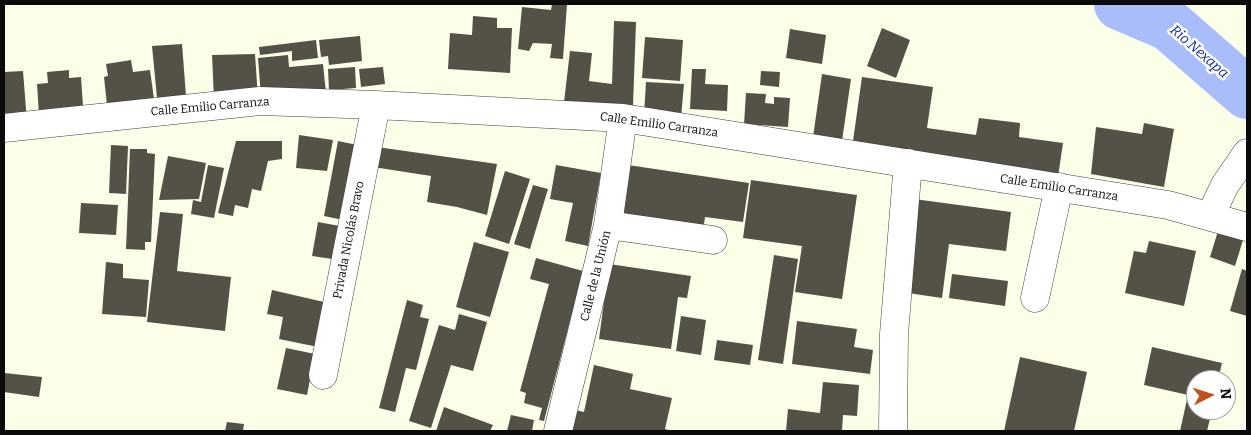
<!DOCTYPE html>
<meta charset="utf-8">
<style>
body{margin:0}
#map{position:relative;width:1251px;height:435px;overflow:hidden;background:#fbffe8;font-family:Bitter,serif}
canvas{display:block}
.frame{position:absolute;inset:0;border:5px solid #0b0b0b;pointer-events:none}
.north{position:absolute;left:1186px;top:370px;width:50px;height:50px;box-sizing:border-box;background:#fff;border:1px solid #9d9d9d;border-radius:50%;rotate:85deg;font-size:14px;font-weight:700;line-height:20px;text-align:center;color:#0b0b0b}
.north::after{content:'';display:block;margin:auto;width:18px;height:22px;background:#c2521b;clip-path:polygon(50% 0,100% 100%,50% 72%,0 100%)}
</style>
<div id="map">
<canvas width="1251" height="435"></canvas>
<div class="frame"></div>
<div class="north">N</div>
</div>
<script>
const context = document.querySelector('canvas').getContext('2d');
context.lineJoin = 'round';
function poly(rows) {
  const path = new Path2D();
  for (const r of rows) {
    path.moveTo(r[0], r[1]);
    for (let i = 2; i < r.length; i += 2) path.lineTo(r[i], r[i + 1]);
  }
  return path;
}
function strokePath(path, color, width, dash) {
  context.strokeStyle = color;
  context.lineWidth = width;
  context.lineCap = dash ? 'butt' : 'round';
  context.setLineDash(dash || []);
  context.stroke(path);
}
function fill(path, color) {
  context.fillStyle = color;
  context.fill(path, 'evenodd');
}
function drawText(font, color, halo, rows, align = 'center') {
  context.font = font + ' Bitter,serif';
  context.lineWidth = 5;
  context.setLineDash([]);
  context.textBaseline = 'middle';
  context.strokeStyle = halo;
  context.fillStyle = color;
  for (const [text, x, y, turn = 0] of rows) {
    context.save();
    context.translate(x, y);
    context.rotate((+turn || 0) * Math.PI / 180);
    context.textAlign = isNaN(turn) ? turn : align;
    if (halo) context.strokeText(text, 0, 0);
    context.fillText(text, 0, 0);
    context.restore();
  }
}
strokePath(poly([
 [1120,4,1169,25,1247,93]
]), '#a9bdfa', 52);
fill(poly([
 [552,4,567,4,563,59,550,58,552,44,533,43,529,51,518,49,522,7,551,10],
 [473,16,497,18,497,28,512,28,510,73,448,69,450,33,472,35],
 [614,21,636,22,633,106,564,102,570,51,592,53,589,81,612,84],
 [882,28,910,40,896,78,867,66],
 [790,29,826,35,822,64,786,58],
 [360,36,362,61,329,65,328,56,321,57,319,40],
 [645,37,683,40,680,81,642,78],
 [316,40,318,58,292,61,292,51,260,55,259,47],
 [182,44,186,96,157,98,152,46],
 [255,54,258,98,214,99,212,55],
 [288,55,289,67,323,64,326,93,261,97,258,58],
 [131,60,133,72,150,70,154,99,107,105,104,77,108,76,106,64],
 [355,67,356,88,329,90,328,69],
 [383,67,385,84,361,87,359,69],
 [692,69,706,69,705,84,728,85,727,111,690,109],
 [69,70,69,78,81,77,83,106,39,115,37,84,48,83,47,72],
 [23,71,27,122,4,124,4,72],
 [761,71,780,72,779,87,760,85],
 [822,74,851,79,842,141,813,137],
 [862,77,933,87,927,128,976,135,979,118,1020,123,1019,137,1063,143,1058,177,852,148],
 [646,82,684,84,681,118,644,115],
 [746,93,766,94,765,103,774,104,774,97,790,98,788,127,744,124],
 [1144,123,1174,129,1164,187,1091,174,1096,127,1142,134],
 [299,135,333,140,327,171,296,168],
 [236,141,282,141,282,159,268,161,261,191,252,189,248,208,235,205,233,216,218,213],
 [338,141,362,146,348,221,324,216],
 [111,145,128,146,126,194,109,193],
 [377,147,497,164,487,215,457,207,427,202,431,176,373,167],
 [130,149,147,149,147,153,155,154,151,242,145,242,145,250,126,249],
 [168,156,206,163,199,199,159,200],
 [208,165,224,168,214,218,191,214,193,200,201,202],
 [556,165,601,173,588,246,565,241,573,203,550,199],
 [628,165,749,183,743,222,705,217,703,231,620,218],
 [505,171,530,179,509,244,485,236],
 [751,180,857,195,842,299,795,292,802,246,743,238],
 [533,185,548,189,530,249,514,244],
 [914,199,1011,212,1006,251,949,244,942,298,901,292],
 [81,203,118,205,116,235,79,233],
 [160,212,183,214,177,271,231,277,225,331,147,322],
 [318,222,345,227,339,260,312,256],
 [1218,231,1243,240,1235,266,1210,257],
 [1149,241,1196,251,1184,306,1125,293,1134,251,1146,253],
 [474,242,509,252,490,317,456,307],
 [774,255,798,259,783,364,758,360],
 [536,258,583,271,544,421,539,420,542,408,524,403,526,393,520,391,549,284,530,279],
 [106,262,123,264,123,278,149,280,146,317,102,314],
 [609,264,691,276,687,298,678,297,671,349,599,339],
 [1242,269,1247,271,1247,316,1230,311],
 [952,274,1008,281,1005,306,949,298],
 [272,290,324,302,323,348,279,339,283,317,267,314],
 [407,300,423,305,420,317,429,319,416,370,406,368,395,412,379,408],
 [459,314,487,322,473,371,451,365,431,428,409,421,439,325,455,330],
 [681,316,706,320,701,355,676,351],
 [797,321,857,329,854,347,873,350,870,374,792,364],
 [717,340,753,345,750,365,714,360],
 [1152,347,1222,363,1218,380,1196,380,1196,410,1212,410,1207,431,1180,431,1188,395,1144,385],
 [286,348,315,354,307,395,277,389],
 [1020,357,1087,372,1074,431,1004,431],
 [594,365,633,374,630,389,672,398,665,429,672,431,567,431,571,409,584,412],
 [4,373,42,377,39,397,4,392],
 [823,382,859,385,857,416,843,415,842,431,786,431,788,409,820,413],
 [444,407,493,425,490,431,436,431],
 [511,415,534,420,532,431,507,431],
 [227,422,244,424,243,431,225,431]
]), '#545146');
const minor = poly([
 [4,128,260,101,376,105,623,118,1168,205,1247,227],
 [1210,216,1225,185,1247,153],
 [608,225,713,240],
 [1035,298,1059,187],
 [323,375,376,105],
 [558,431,608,225,623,118],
 [893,431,894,334,908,163]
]);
strokePath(minor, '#3e3e3e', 29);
strokePath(minor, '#fff', 28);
drawText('12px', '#0b0b0b', '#fff', [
 ["Calle Emilio Carranza",210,107,-5],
 ["Calle Emilio Carranza",659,125,8],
 ["Calle Emilio Carranza",1059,188,9],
 ["Privada Nicolás Bravo",349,240,-79],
 ["Calle de la Unión",596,276,-76]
]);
drawText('italic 14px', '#0d29a3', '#fff', [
 ["Rio Nexapa",1199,52,41]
]);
</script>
